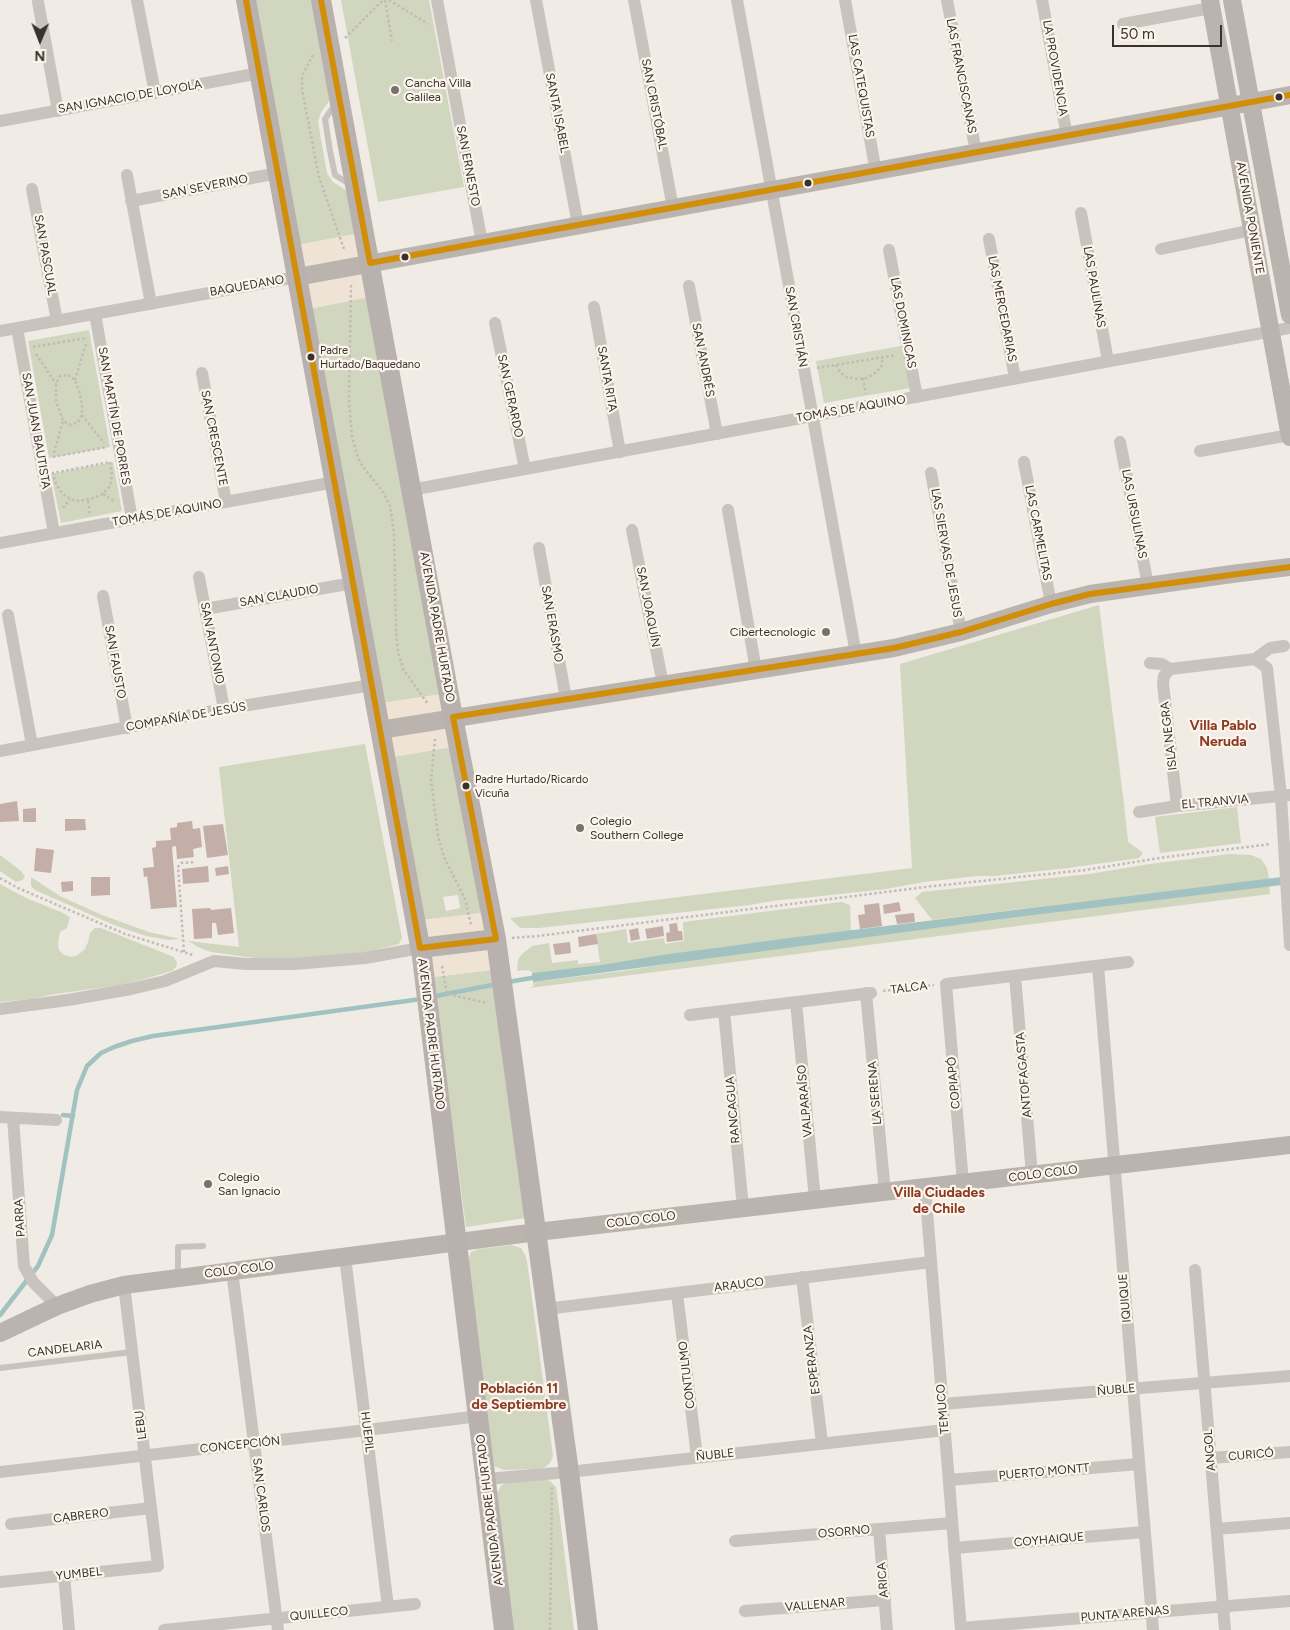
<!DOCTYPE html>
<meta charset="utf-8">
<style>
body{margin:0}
#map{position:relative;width:1290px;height:1630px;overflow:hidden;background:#f0ebe5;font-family:Figtree,sans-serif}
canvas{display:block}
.north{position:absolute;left:15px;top:15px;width:50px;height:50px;-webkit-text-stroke:4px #fbf5ee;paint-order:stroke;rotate:181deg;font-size:14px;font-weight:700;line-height:20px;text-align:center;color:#3b302b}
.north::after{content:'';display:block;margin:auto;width:18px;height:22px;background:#3b302b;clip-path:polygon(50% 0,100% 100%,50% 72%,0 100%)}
.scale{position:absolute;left:1112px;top:25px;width:110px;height:22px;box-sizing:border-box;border:2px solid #3b302b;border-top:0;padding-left:6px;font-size:15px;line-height:18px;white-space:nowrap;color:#3b302b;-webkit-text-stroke:4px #fbf5ee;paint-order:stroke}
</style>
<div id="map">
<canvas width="1290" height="1630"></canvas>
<div class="north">N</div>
<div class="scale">50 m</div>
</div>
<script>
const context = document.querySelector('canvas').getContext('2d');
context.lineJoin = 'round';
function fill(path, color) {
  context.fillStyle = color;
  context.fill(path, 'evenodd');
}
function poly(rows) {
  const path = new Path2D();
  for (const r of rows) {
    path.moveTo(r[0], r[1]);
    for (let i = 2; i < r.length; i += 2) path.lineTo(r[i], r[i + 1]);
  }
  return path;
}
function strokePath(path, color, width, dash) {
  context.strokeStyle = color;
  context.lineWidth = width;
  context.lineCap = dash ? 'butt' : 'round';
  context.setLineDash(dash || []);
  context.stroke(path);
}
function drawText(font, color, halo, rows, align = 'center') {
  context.font = font + ' Figtree,sans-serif';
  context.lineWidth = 4.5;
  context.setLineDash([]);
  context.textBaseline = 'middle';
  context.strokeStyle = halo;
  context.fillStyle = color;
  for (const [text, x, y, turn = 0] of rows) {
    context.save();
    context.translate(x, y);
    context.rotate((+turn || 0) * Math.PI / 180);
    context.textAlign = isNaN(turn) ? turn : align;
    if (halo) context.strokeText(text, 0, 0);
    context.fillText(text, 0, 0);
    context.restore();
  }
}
fill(poly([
 [252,0,312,0,330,100,321,112,318,122,327,173,333,182,347,191,356,234,297,245],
 [341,0,429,0,464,187,378,202],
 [368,297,442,694,382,703,309,309],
 [89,330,110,447,49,458,28,341],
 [901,346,910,388,824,403,816,361],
 [113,462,122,511,61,523,51,474],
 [1099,605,1123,796,1128,841,1127,841,1143,853,1139,858,1068,868,994,876,977,876,924,882,886,889,813,897,779,900,749,905,539,928,520,928,510,918,912,868,900,664],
 [365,744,402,938,399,944,367,952,308,958,261,959,211,952,198,947,188,941,239,947,219,767],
 [451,747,483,913,422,920,393,757],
 [458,895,460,908,446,911,443,897],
 [1237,807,1241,843,1160,853,1155,817],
 [1230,854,1251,855,1261,859,1267,868,1269,879,932,920,915,898,922,892,1089,874,1150,864],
 [0,855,21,871,25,877,22,880,16,882,0,871],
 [31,877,60,896,102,915,149,932,180,939,169,940,146,936,114,925,35,890,31,886],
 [0,884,26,898,61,912,70,917,67,928,60,932,58,942,59,950,64,955,71,957,78,955,85,949,88,942,90,933,95,928,101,928,174,957,177,963,176,967,172,971,127,984,55,994,32,999,0,1002],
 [1269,886,1270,894,529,988,534,986,533,982,622,971,740,953,1010,918],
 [841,902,850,905,851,930,850,931,721,947,588,967,532,973,531,971,526,970,517,971,518,960,521,955,532,946,549,943,552,963,578,960,578,964,600,962,596,934,626,929,628,943,664,938,665,944,684,941,683,922],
 [492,970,526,1218,466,1227,433,977],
 [512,1245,521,1248,525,1255,527,1261,553,1456,550,1463,545,1467,540,1469,504,1470,494,1466,468,1260,471,1252,479,1249],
 [542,1479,550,1481,556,1487,557,1494,574,1630,510,1630,497,1493,501,1486,507,1482]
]), '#d1d6bf');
fill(poly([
 [356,234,368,297,309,309,297,245],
 [442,694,451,747,393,757,382,703],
 [483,913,492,970,433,977,422,920]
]), '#eee3d5');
fill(poly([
 [1290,876,1290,884,1010,918,533,982,532,973,601,965,662,955,789,938]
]), '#a1c2c1');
strokePath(poly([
 [508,982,537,977],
 [431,997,497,984],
 [63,1115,73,1116],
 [0,1315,38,1266,52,1235,77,1090,87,1066,101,1053,114,1047,132,1041,153,1036,421,999]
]), '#a1c2c1', 4.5);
fill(poly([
 [17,801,19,821,0,822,0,804],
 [36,808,36,822,23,822,23,809],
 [65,819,85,819,86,830,65,831],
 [192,821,193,829,200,828,202,847,193,849,194,857,177,859,176,846,172,847,177,907,151,909,147,876,144,877,143,868,154,867,152,848,156,847,156,841,171,840,170,828,177,827,177,823],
 [223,824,228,855,207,858,203,826],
 [36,848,54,850,51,873,34,871],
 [208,866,209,882,183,884,182,869],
 [228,866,229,874,216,876,215,868],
 [91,877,110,877,110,895,91,896],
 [73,881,73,891,62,892,61,882],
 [899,902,901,911,884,914,883,905],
 [879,903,882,926,860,929,858,915,865,914,864,905],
 [210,908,211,910,231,908,234,933,218,935,216,923,212,923,212,938,194,939,192,909],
 [914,913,915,922,897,924,895,915],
 [677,923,678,931,682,931,683,940,667,942,666,933,670,932,669,924],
 [663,926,664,936,647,939,645,929],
 [638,928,640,939,631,941,629,930],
 [596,934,598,944,579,947,578,937],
 [570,942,571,953,555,955,553,944]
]), '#c3afa7');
strokePath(poly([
 [385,0,392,41],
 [389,0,428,24],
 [345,38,383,0],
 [313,55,302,76,302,89,319,177,344,249],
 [351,285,349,403,352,436,358,458,363,467,383,492,390,506,394,532,396,632,398,652,403,669,428,704],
 [33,347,86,338],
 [36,354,56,384],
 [836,365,840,372,846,377,856,379,867,378,875,373,881,367,883,357],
 [817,368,896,355],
 [68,375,75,380,80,394,82,404,82,415,78,422,71,425,63,421,56,401,56,384,60,376,68,375],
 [863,378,866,394],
 [75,380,86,344],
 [82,415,104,443],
 [54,453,63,421],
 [53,457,107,447],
 [110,462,112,475,110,486,103,494,94,498,79,501,70,499,62,493,56,484,53,473,110,462],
 [103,494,114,501],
 [88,501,90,514],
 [63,508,70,499],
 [435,739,431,780,438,836,444,857,465,899,471,925],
 [0,878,18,888,125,934,193,955],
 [512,938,538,936,925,887,1085,870,1166,857,1271,844],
 [184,952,178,867,181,863,195,862],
 [442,966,447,994,487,1003],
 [883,991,934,985],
 [550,1630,552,1487]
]), '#c2bbb6', 2.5, [2.5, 2.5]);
strokePath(poly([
 [336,103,325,119,330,151,335,175,351,185],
 [178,1277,178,1247,203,1246],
 [0,1368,132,1352]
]), '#c9c3be', 6);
strokePath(poly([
 [137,0,155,93],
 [437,0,482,243],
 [536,0,578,225],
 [634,0,673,208],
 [737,0,856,654],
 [845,0,876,172],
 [947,0,976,152],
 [1042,0,1067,136],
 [38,2,58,111],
 [1123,24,1211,8],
 [0,121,260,73],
 [127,175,151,304],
 [32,189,57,321],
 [131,201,278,173],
 [1081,213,1108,361],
 [989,239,1015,378],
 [1161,249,1252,230],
 [889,250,917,397],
 [689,286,717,434],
 [594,307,620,452],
 [95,314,132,519],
 [495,323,525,469],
 [17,328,54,533],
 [0,331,297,277],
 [202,373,226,502],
 [1120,442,1148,585],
 [1200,451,1290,435],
 [1024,462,1051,604],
 [931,473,961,632],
 [411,490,1290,328],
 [728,510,756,670],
 [632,530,663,684],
 [0,543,335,482],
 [539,548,566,699],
 [199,577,224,709],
 [103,596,127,728],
 [205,609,353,583],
 [8,615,32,745],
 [1255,659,1270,648,1284,646],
 [1150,663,1162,664,1170,669,1255,659,1267,668,1281,796,1290,945],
 [1170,669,1164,676,1163,684,1177,806],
 [0,751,224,709,372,685],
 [1139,812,1177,806,1290,795],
 [1098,966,1153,1630],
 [1015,976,1032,1175],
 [866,993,885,1192],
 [796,1002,815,1200],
 [0,1009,68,1000,131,989,165,981,214,961,246,964,295,964,365,958,420,948],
 [724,1011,743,1208],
 [690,1015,871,993],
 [0,1117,56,1120],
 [13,1118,24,1266,33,1282,57,1306],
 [963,1183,946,984,1128,962],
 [925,1187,961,1630],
 [345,1257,388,1607],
 [1195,1270,1225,1630],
 [232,1271,278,1630],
 [802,1277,822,1443],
 [677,1293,697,1457],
 [546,1309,931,1262],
 [942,1404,1290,1376],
 [1211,1458,1290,1452],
 [0,1472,367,1430,479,1416],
 [486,1479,569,1472,945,1430],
 [949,1480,1139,1464],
 [11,1524,151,1508],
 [879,1529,887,1630],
 [1217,1529,1290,1523],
 [735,1541,952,1523],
 [954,1548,1144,1532],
 [64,1575,69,1630],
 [0,1582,158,1566,124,1285],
 [745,1611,885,1600],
 [961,1628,1290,1601],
 [164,1630,415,1604]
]), '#c9c3be', 12);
strokePath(poly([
 [1210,0,1290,437],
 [1232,0,1290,315],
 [297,277,1290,95],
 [380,730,894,648,961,632,1051,604,1090,594,1232,574,1290,567],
 [0,1333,57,1306,90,1294,124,1285,537,1232,1290,1145]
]), '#bab3ae', 18);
strokePath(poly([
 [246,0,422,957,504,1630],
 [321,0,453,717,496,939,569,1472,588,1630],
 [420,948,496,939]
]), '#b8b1ad', 20);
strokePath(poly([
 [246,0,420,948,496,939,453,717,894,648,961,632,1051,604,1090,594,1290,567],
 [321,0,370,263,1290,95]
]), '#d18e09', 6);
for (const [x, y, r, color] of [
 [395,90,5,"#7a716c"],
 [1279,97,4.5,"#3b302b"],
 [808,183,4.5,"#3b302b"],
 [405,257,4.5,"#3b302b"],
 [311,357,4.5,"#3b302b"],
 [826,632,5,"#7a716c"],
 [466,786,4.5,"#3b302b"],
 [580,828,5,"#7a716c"],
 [208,1184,5,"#7a716c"]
]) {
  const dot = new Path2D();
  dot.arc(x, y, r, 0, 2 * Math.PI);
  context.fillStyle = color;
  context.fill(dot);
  strokePath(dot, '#fbf5ee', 2);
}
drawText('11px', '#3b302b', '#fbf5ee', [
 ["Padre",320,351],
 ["Hurtado/Baquedano",320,365],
 ["Padre Hurtado/Ricardo",475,780],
 ["Vicuña",475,794]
], 'left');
drawText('12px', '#3b302b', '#fbf5ee', [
 ["LA PROVIDENCIA",1055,68,80],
 ["LAS FRANCISCANAS",961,76,79],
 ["LAS CATEQUISTAS",861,86,80],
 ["SAN IGNACIO DE LOYOLA",130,97,-10],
 ["SAN CRISTÓBAL",654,104,79],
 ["SANTA ISABEL",557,113,79],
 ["SAN ERNESTO",468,166,79],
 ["SAN SEVERINO",205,187,-11],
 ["AVENIDA PONIENTE",1250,218,80],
 ["SAN PASCUAL",45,255,80],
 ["BAQUEDANO",247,286,-10],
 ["LAS PAULINAS",1094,287,80],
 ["LAS MERCEDARIAS",1002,309,79],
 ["LAS DOMINICAS",903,323,79],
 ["SAN CRISTIÁN",796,327,80],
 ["SAN ANDRÉS",703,360,79],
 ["SANTA RITA",607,379,80],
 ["SAN GERARDO",510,396,78],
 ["TOMÁS DE AQUINO",851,409,-10],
 ["SAN MARTÍN DE PORRES",114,416,80],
 ["SAN JUAN BAUTISTA",36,431,80],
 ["SAN CRESCENTE",214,438,79],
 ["TOMÁS DE AQUINO",167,513,-10],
 ["LAS URSULINAS",1134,514,79],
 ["LAS CARMELITAS",1038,533,79],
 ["LAS SIERVAS DE JESUS",946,553,80],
 ["SAN CLAUDIO",279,596,-10],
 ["SAN JOAQUÍN",648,607,79],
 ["SAN ERASMO",552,624,80],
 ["AVENIDA PADRE HURTADO",437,627,80],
 ["SAN ANTONIO",212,643,79],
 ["SAN FAUSTO",115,662,80],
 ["COMPAÑÍA DE JESÚS",186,717,-10],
 ["ISLA NEGRA",1169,736,-97],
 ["EL TRANVIA",1215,802,-5],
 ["TALCA",909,988,-7],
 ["AVENIDA PADRE HURTADO",431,1034,83],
 ["ANTOFAGASTA",1024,1075,-95],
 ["COPIAPÓ",954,1083,-95],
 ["LA SERENA",875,1093,-95],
 ["VALPARAÍSO",805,1101,-95],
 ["RANCAGUA",733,1110,-95],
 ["COLO COLO",1043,1174,-7],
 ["PARRA",20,1218,-94],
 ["COLO COLO",641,1220,-7],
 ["COLO COLO",239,1270,-7],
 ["ARAUCO",739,1285,-7],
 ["IQUIQUE",1125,1298,-95],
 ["CANDELARIA",65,1349,-7],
 ["ESPERANZA",812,1360,-97],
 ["CONTULMO",687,1375,-97],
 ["ÑUBLE",1116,1390,-5],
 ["TEMUCO",943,1409,-95],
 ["LEBU",141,1425,-97],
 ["HUEPIL",367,1432,83],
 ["CONCEPCIÓN",240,1445,-6],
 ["ANGOL",1210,1450,-95],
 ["ÑUBLE",715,1455,-6],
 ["CURICÓ",1251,1455,-5],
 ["PUERTO MONTT",1044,1472,-5],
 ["SAN CARLOS",261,1495,83],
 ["AVENIDA PADRE HURTADO",490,1510,-97],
 ["CABRERO",81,1516,-7],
 ["OSORNO",844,1532,-5],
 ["COYHAIQUE",1049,1540,-5],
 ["YUMBEL",79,1574,-6],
 ["ARICA",883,1580,-95],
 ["VALLENAR",815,1605,-5],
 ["QUILLECO",319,1614,-6],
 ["PUNTA ARENAS",1125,1614,-5]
]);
drawText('12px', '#3b302b', '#fbf5ee', [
 ["Cancha Villa",405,83],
 ["Galilea",405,97],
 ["Cibertecnologic",816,632,"right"],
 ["Colegio",590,821],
 ["Southern College",590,835],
 ["Colegio",218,1177],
 ["San Ignacio",218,1191]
], 'left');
drawText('bold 14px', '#8c3b22', '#fbf5ee', [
 ["Villa Pablo",1223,726],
 ["Neruda",1223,742],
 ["Villa Ciudades",939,1193],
 ["de Chile",939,1209],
 ["Población 11",519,1389],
 ["de Septiembre",519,1405]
]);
</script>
